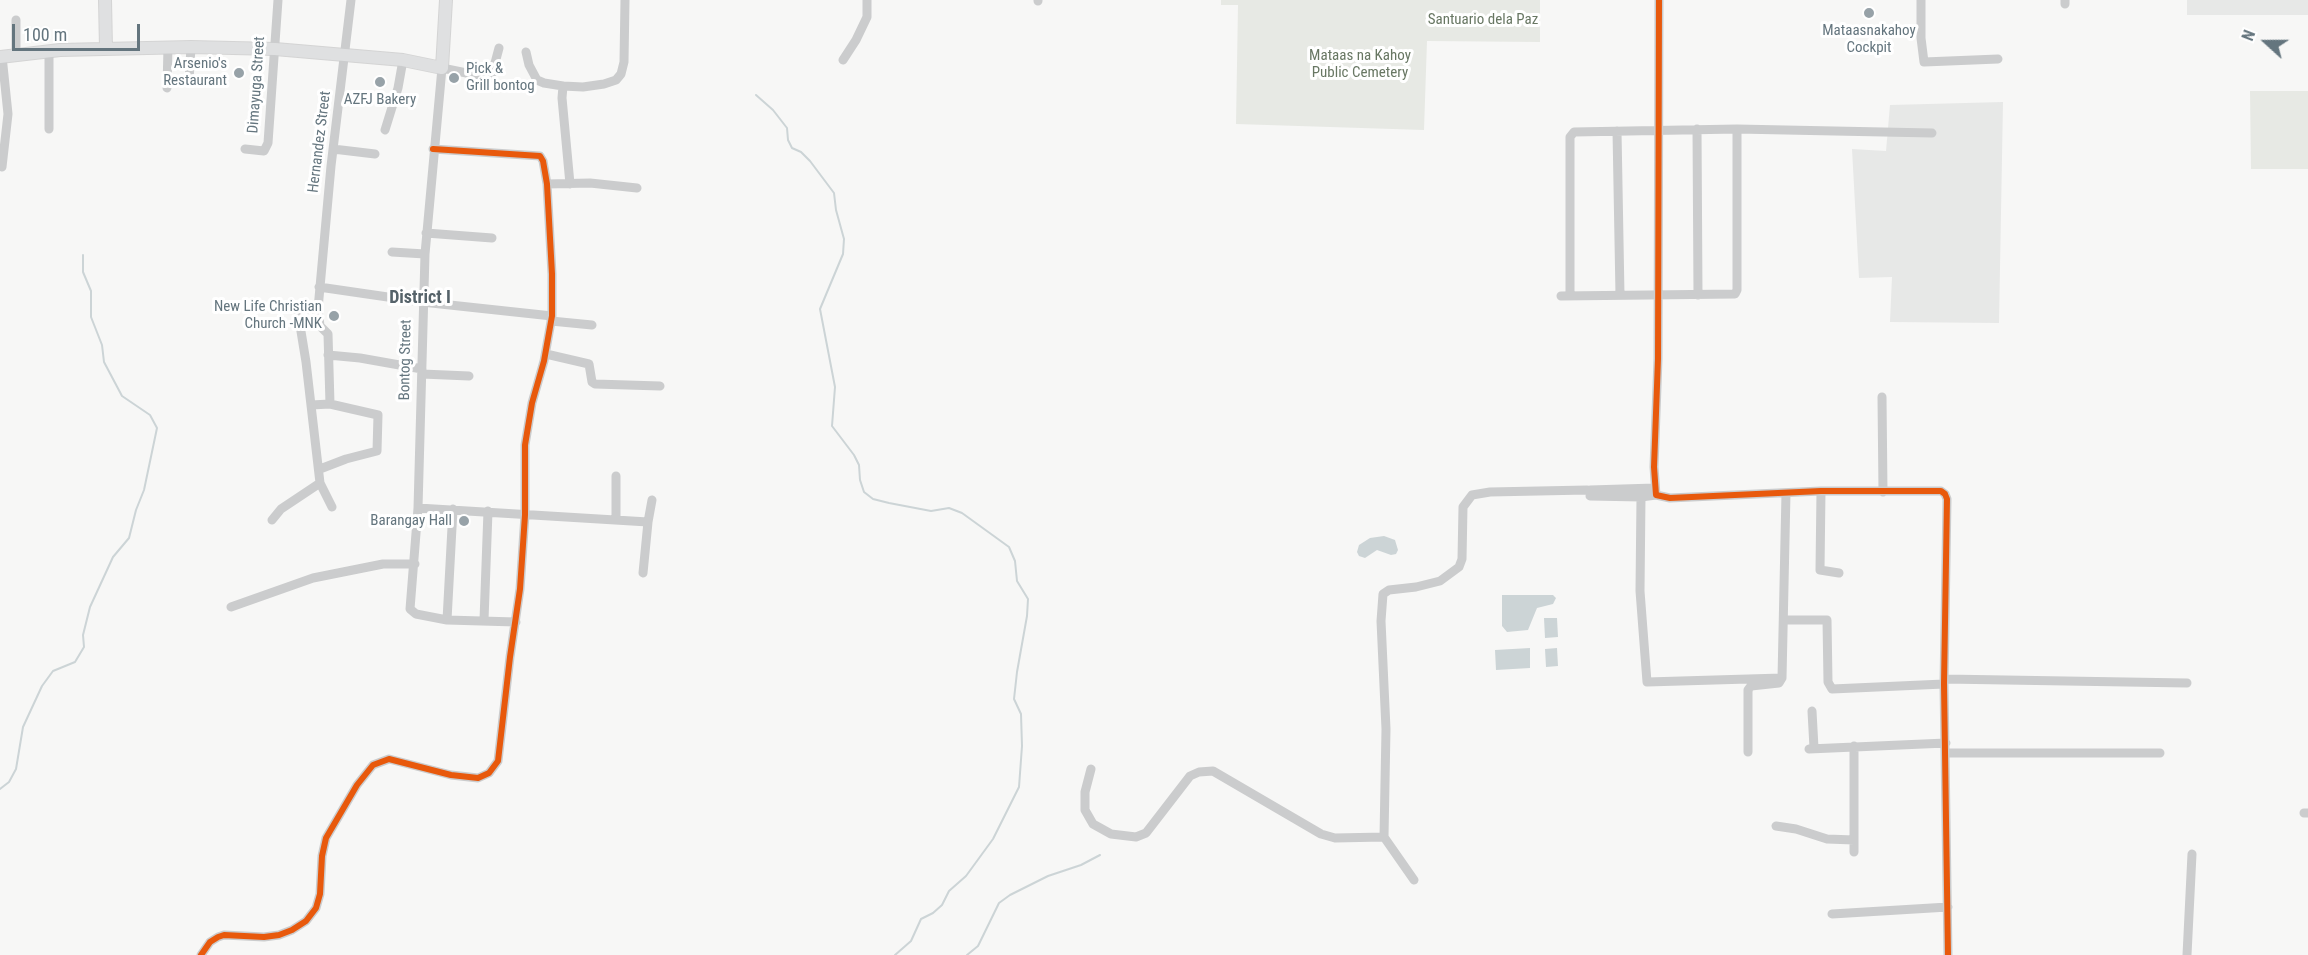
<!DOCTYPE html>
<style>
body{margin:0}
#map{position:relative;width:2308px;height:955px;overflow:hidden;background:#f7f7f6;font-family:"Roboto Condensed",sans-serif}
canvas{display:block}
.north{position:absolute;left:2236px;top:12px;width:60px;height:60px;-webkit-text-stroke:4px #fff;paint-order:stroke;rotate:291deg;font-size:16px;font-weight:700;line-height:24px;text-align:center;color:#64757e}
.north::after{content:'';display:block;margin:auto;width:21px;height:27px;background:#64757e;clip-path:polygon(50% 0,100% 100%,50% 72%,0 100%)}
.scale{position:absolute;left:12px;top:24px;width:128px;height:27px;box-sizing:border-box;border:3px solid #64757e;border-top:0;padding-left:8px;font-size:18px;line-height:21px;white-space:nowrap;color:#64757e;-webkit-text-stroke:4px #fff;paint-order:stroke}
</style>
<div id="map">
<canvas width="2308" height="955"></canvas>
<div class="north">N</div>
<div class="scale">100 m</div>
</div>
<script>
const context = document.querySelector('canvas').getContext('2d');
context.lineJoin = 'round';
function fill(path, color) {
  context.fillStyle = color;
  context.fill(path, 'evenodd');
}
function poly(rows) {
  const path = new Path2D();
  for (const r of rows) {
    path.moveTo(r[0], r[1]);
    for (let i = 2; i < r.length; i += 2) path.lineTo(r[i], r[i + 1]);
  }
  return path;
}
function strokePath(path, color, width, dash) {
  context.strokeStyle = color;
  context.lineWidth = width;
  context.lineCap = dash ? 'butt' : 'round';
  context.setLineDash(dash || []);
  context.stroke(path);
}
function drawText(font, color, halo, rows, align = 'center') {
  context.font = font + ' "Roboto Condensed",sans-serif';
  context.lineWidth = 6;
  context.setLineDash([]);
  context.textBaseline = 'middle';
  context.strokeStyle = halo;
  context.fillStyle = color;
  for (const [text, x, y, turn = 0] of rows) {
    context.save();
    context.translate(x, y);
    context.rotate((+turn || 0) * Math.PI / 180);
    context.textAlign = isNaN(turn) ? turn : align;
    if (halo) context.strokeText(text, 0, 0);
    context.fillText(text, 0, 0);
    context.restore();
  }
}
fill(poly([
 [2187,0,2308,0,2308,15,2187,15],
 [2003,102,1999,323,1890,322,1892,277,1859,278,1852,149,1886,151,1890,105]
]), '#e7e8e7');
fill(poly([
 [1221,0,1540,0,1540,42,1427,41,1424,130,1236,124,1238,5,1221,5],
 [2250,91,2308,91,2308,169,2251,169]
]), '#e7e9e4');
fill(poly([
 [1384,536,1395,540,1398,550,1396,554,1391,555,1377,550,1365,558,1359,556,1357,552,1359,545,1370,538],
 [1502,595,1553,595,1556,598,1553,604,1537,608,1528,630,1507,632,1502,626],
 [1544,618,1557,618,1558,637,1545,638],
 [1530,648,1530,668,1496,670,1495,650],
 [1557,648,1558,666,1546,667,1545,649]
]), '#ccd4d6');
strokePath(poly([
 [756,95,773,110,787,128,788,140,792,148,801,152,810,161,834,193,836,210,844,239,843,254,820,309,835,387,832,426,854,455,859,465,860,480,864,492,873,499,889,503,931,511,949,508,962,513,1009,547,1015,561,1017,581,1028,599,1027,616,1017,672,1014,699,1021,714,1022,746,1019,787,993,839,966,876,949,891,942,905,933,913,921,919,911,941,895,955],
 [0,789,9,782,16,769,23,727,42,686,53,671,75,662,84,647,83,635,90,607,113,557,129,538,136,510,144,490,157,428,150,415,122,396,104,362,102,345,91,317,91,291,83,272,83,255],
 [967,955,978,946,999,903,1010,895,1048,876,1081,865,1100,855]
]), '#ccd4d6', 2);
const major = poly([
 [105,0,106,48],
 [0,57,60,50,191,47,275,49,403,60,442,68,446,0]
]);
strokePath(major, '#d4d4d4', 14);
strokePath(poly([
 [1659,0,1658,359,1654,467,1656,495,1670,498,1821,491,1941,491,1945,494,1947,499,1944,684,1948,955],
 [1921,0,1921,38,1924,62,1998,59],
 [2065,0,2065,4],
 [1038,1,1038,0],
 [499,48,491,78,442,68,425,254,418,508,410,609,416,614,447,620,516,622],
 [49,51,49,129],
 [526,52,529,65,537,80,544,83,563,86],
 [16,54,16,20],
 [843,60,856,40,867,17,867,0],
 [189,81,191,47],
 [167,88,168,47],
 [1697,129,1698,295],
 [385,130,398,88,403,60],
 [1617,131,1620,295],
 [245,149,264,151,268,143,278,0],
 [333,149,375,154],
 [2,167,8,114,2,56],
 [547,184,590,183,637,188],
 [570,184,562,98,563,86,583,87,604,84,616,80,621,74,624,62,625,0],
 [426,233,492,238],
 [392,252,425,254],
 [319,287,422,302,552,316],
 [1570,295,1570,137,1574,132,1737,129,1932,133],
 [1561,296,1735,294,1737,290,1737,129],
 [318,309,301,310,298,313,306,362,320,483,332,507],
 [551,321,592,325],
 [546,354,589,364,592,382,595,384,660,386],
 [328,355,360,358,422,369],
 [422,374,469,376],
 [1882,397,1883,492],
 [330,404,328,334,320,326,318,309,331,166,351,0],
 [311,405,330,404,378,415,377,451,346,459,320,469],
 [616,476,616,520],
 [1590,490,1655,488],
 [1821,491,1820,570,1839,573],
 [1590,496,1641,497,1656,495],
 [1641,497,1640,591,1647,682,1782,678],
 [418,508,648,522,652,500],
 [272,520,281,509,320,483],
 [643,573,648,522],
 [231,607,313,578,383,564,415,564],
 [447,620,453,509],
 [484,620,488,511],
 [1784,620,1827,620,1828,682,1832,689,1944,684],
 [1945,679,2187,683],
 [1812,711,1814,748],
 [1854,746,1854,852],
 [1809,749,1946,743],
 [1748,752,1748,690,1751,686,1779,683,1782,678,1786,493],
 [1946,753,2160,753],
 [1091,769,1085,792,1085,810,1093,824,1111,834,1136,837,1146,833,1190,776,1199,772,1213,771,1321,834,1335,838,1384,837],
 [2304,813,2308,813],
 [1776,826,1796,829,1827,839,1854,840],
 [1414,880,1384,837,1386,729,1381,621,1383,594,1389,590,1416,587,1440,581,1459,567,1462,559,1463,507,1472,495,1490,492,1587,490],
 [1832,914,1948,907],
 [201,955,210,942,218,937,224,935,264,937,279,935,292,930,306,921,316,908,320,894,322,856,326,838,357,785,373,765,389,759,451,775,478,778,489,773,498,761,510,657,520,589,525,515,525,445,532,403,544,361,552,316,552,274,547,184,543,161,540,156,433,149],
 [2187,955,2192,854]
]), '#cbcccd', 9);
strokePath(major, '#dfe0e1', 12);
strokePath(poly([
 [1659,0,1658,359,1654,467,1656,495,1670,498,1821,491,1941,491,1945,494,1947,499,1944,684,1948,955],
 [201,955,210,942,218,937,224,935,264,937,279,935,292,930,306,921,316,908,320,894,322,856,326,838,357,785,373,765,389,759,451,775,478,778,489,773,498,761,510,657,520,589,525,515,525,445,532,403,544,361,552,316,552,274,547,184,543,161,540,156,433,149]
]), '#e8590c', 6);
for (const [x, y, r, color] of [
 [1869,13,6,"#97a2a8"],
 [239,73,6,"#97a2a8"],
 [454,78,6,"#97a2a8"],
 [380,82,6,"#97a2a8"],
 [334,316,6,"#97a2a8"],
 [464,521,6,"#97a2a8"]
]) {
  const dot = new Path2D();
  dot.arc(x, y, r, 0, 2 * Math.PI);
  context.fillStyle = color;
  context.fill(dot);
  strokePath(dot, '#fff', 2);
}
drawText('15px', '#687763', '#fff', [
 ["Santuario dela Paz",1483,20],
 ["Mataas na Kahoy",1360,56],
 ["Public Cemetery",1360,73]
]);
drawText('15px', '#64757e', '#fff', [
 ["Mataasnakahoy",1869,31,"center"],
 ["Cockpit",1869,48,"center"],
 ["Arsenio's",227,64],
 ["Restaurant",227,81],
 ["Pick &",466,69,"left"],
 ["Grill bontog",466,86,"left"],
 ["AZFJ Bakery",380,100,"center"],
 ["New Life Christian",322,307],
 ["Church -MNK",322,324],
 ["Barangay Hall",452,521]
], 'right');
drawText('15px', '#64757e', '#fff', [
 ["Dimayuga Street",257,85,-86],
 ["Hernandez Street",320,142,-83],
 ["Bontog Street",406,360,-89]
]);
drawText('bold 18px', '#56636a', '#fff', [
 ["District I",420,298]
]);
</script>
